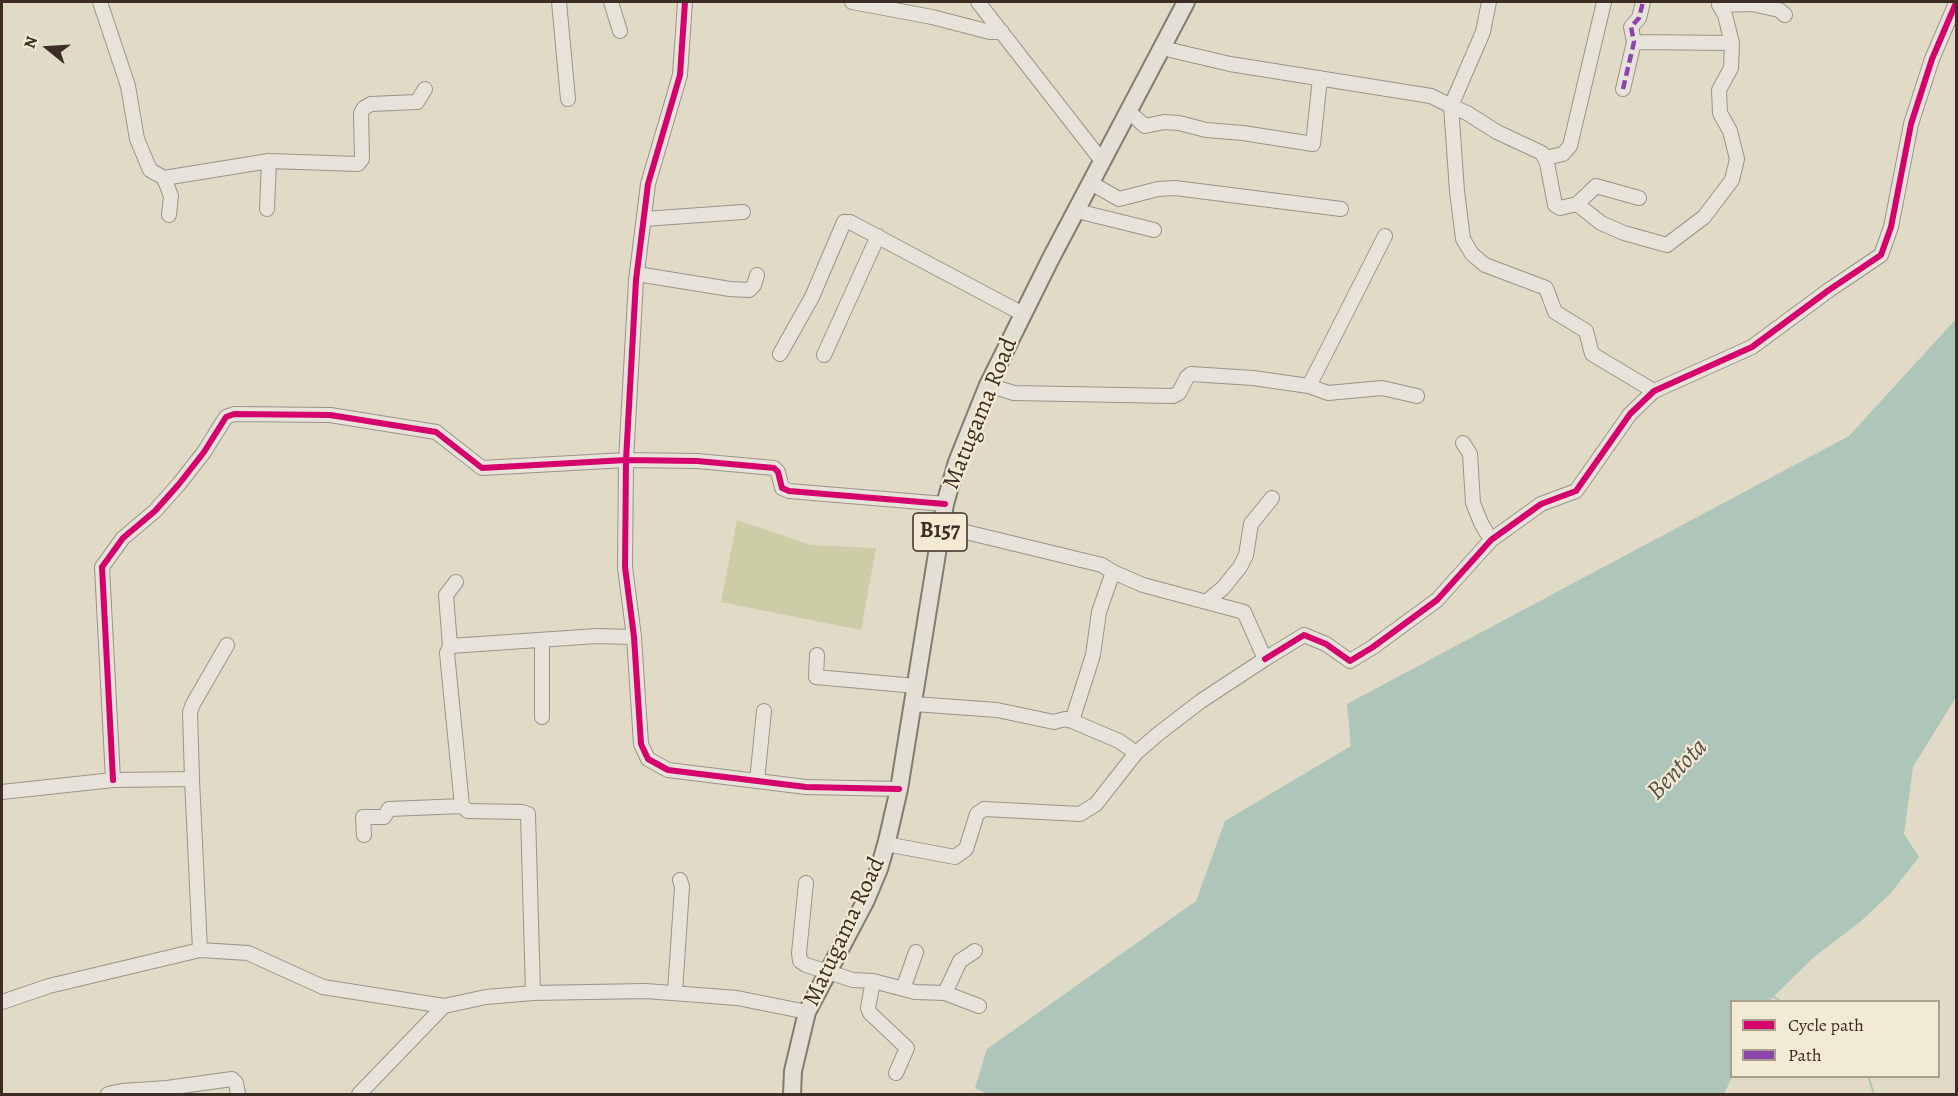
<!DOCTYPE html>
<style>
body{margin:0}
#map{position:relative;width:1958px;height:1096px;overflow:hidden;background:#e0dac6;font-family:Alegreya,serif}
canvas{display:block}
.frame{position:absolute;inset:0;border:3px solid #3e2d25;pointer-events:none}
.legend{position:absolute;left:1730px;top:1000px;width:210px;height:78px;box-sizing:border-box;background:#f2ead3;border:2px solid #aa9e8d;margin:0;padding:8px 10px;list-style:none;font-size:18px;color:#3e2d25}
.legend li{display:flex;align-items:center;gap:12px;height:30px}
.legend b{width:30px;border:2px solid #aa9e8d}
.north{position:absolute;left:18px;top:18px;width:60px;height:60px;-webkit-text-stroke:4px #f2ead3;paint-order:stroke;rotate:288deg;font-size:16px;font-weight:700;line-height:24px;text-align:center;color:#3e2d25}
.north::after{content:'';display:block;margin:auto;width:21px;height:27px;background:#3e2d25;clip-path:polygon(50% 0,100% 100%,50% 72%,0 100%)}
</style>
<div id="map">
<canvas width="1958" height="1096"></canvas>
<div class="frame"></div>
<ul class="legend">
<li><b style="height:8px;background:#d6006c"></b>Cycle path</li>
<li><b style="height:8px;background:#8e44ad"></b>Path</li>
</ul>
<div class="north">N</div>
</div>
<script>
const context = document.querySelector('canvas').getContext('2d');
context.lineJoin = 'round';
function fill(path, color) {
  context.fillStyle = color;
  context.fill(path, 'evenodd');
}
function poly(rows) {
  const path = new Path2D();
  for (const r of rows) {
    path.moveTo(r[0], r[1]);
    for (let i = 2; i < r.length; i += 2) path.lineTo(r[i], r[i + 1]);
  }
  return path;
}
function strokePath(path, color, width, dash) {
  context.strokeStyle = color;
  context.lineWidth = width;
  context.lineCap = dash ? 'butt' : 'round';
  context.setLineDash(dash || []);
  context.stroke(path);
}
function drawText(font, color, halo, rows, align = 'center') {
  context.font = font + ' Alegreya,serif';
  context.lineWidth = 4.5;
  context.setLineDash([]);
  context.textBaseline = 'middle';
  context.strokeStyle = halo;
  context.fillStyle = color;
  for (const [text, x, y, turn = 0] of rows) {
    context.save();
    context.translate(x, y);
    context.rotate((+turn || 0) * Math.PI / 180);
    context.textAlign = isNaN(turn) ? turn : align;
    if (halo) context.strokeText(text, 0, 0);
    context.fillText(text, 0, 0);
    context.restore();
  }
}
fill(poly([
 [737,520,811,545,876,548,861,630,721,602]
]), '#cccca7');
fill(poly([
 [1956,319,1956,697,1913,767,1904,834,1919,857,1890,894,1860,922,1814,957,1769,1001,1732,1002,1732,1077,1724,1094,987,1094,975,1088,987,1049,1196,901,1225,821,1351,746,1347,704,1849,436]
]), '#aec5ba');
strokePath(poly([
 [1774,997,1782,1002],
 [1868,1076,1874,1094]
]), '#aec5ba', 2);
const minor = poly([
 [100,2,128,86,137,139,150,170,164,178],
 [559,2,568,99],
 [611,2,620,31],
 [685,2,680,75,648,184,636,280,626,460,625,567,634,637,641,744,648,759,668,770,806,787,899,789],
 [852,2,932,17,990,32,1002,32],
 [978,2,1102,161],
 [1489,2,1483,32,1451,106,1467,113,1497,132,1542,153,1547,163,1555,205,1560,208,1577,204,1596,186,1639,198],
 [1732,43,1725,15,1719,5,1752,4,1779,10,1785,15],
 [1162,48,1230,64,1431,96,1451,106,1457,191,1463,239,1472,254,1485,265,1546,288,1555,312,1586,331,1592,354,1654,391],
 [1623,89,1634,42,1631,27,1639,18,1643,2],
 [1129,112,1145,126,1164,122,1179,123,1206,130,1243,133,1313,144,1320,78],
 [1545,158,1563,154,1570,146,1604,2],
 [1091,183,1119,199,1158,189,1175,188,1341,209],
 [1577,204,1601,223,1624,233,1667,245,1704,217,1732,180,1737,159,1730,131,1720,113,1719,90,1731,68,1732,43,1634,42],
 [267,209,269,161],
 [1077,211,1154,230],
 [169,215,171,196,164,178,269,161,358,164,362,159,361,113,364,108,371,104,417,102,425,89],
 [644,219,743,212],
 [637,274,730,289,749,290,754,285,757,275],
 [780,354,812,297,844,222,850,222,1023,314],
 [824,355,878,236],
 [988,385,1014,393,1173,396,1179,393,1187,377,1191,374,1253,378,1309,386,1328,393,1382,388,1417,396],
 [1309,386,1385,236],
 [1463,443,1470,454,1473,503,1481,523,1491,540],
 [1206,602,1223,588,1240,567,1246,555,1251,524,1272,498],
 [542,640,542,717],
 [450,646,446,595,456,582],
 [817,655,816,677,916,686],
 [1265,659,1304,635,1326,644,1350,661,1373,647,1437,600,1491,540,1541,504,1576,491,1630,414,1654,391,1752,347,1829,290,1881,255,1891,227,1911,124,1932,59,1956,3],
 [914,704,997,710,1054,722,1065,719,1072,721,1093,655,1099,612,1113,572],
 [1072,721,1119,741,1136,753],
 [192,779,190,712,193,704,227,645],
 [113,780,102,567,123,538,155,511,179,484,204,452,226,417,234,414,330,415,436,432,482,468,626,460,697,461,774,468,778,472,782,488,789,491,945,504],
 [757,781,764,711],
 [2,792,113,780,192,779,200,950],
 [364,835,363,817,384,817,389,809,462,806],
 [886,844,955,857,966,849,977,814,984,809,1080,814,1096,804,1136,753,1158,734,1201,701,1265,659,1244,612,1143,585,1113,572,1102,565,941,526],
 [806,883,799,953,800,961,806,965,853,980,873,981,915,992,945,993,960,961,975,951],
 [873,981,868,1008,870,1013,907,1048,896,1073],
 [903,989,916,952],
 [675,992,682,887,680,880],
 [533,993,528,814,522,812,468,811,462,806,447,653,450,646,597,636,634,637],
 [945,993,979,1006],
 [2,1002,49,986,200,950,248,953,323,987,444,1006],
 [108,1094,122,1091,167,1088,232,1079,236,1083,238,1094],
 [359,1094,444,1006,486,997,533,993,646,991,737,998,807,1012]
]);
const major = poly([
 [792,1094,793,1071,807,1012,866,900,879,869,887,841,899,789,945,504,957,462,988,385,1050,260,1186,2]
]);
strokePath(minor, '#999488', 16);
strokePath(major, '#827c72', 20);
strokePath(minor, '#e7e3da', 14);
strokePath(major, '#e3dfd4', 16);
strokePath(poly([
 [1623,89,1634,42,1631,27,1639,18,1643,2]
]), '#8e44ad', 4.5, [9, 4.5]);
strokePath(poly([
 [685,2,680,75,648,184,636,280,626,460,625,567,634,637,641,744,648,759,668,770,806,787,899,789],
 [1265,659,1304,635,1326,644,1350,661,1373,647,1437,600,1491,540,1541,504,1576,491,1630,414,1654,391,1752,347,1829,290,1881,255,1891,227,1911,124,1932,59,1956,3],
 [113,780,102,567,123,538,155,511,179,484,204,452,226,417,234,414,330,415,436,432,482,468,626,460,697,461,774,468,778,472,782,488,789,491,945,504]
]), '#d6006c', 6);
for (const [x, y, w] of [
 [940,532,54]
]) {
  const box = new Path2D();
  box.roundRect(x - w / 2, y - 19, w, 38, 4.5);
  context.fillStyle = '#f2ead3';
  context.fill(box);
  strokePath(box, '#3e2d25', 1.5);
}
drawText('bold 22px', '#3e2d25', null, [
 ["B157",940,532]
]);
drawText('24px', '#3e2d25', '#f2ead3', [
 ["Matugama Road",981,414,-68],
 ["Matugama Road",845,932,-65]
]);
drawText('italic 26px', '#555149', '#f2ead3', [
 ["Bentota",1678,770,-46]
]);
</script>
